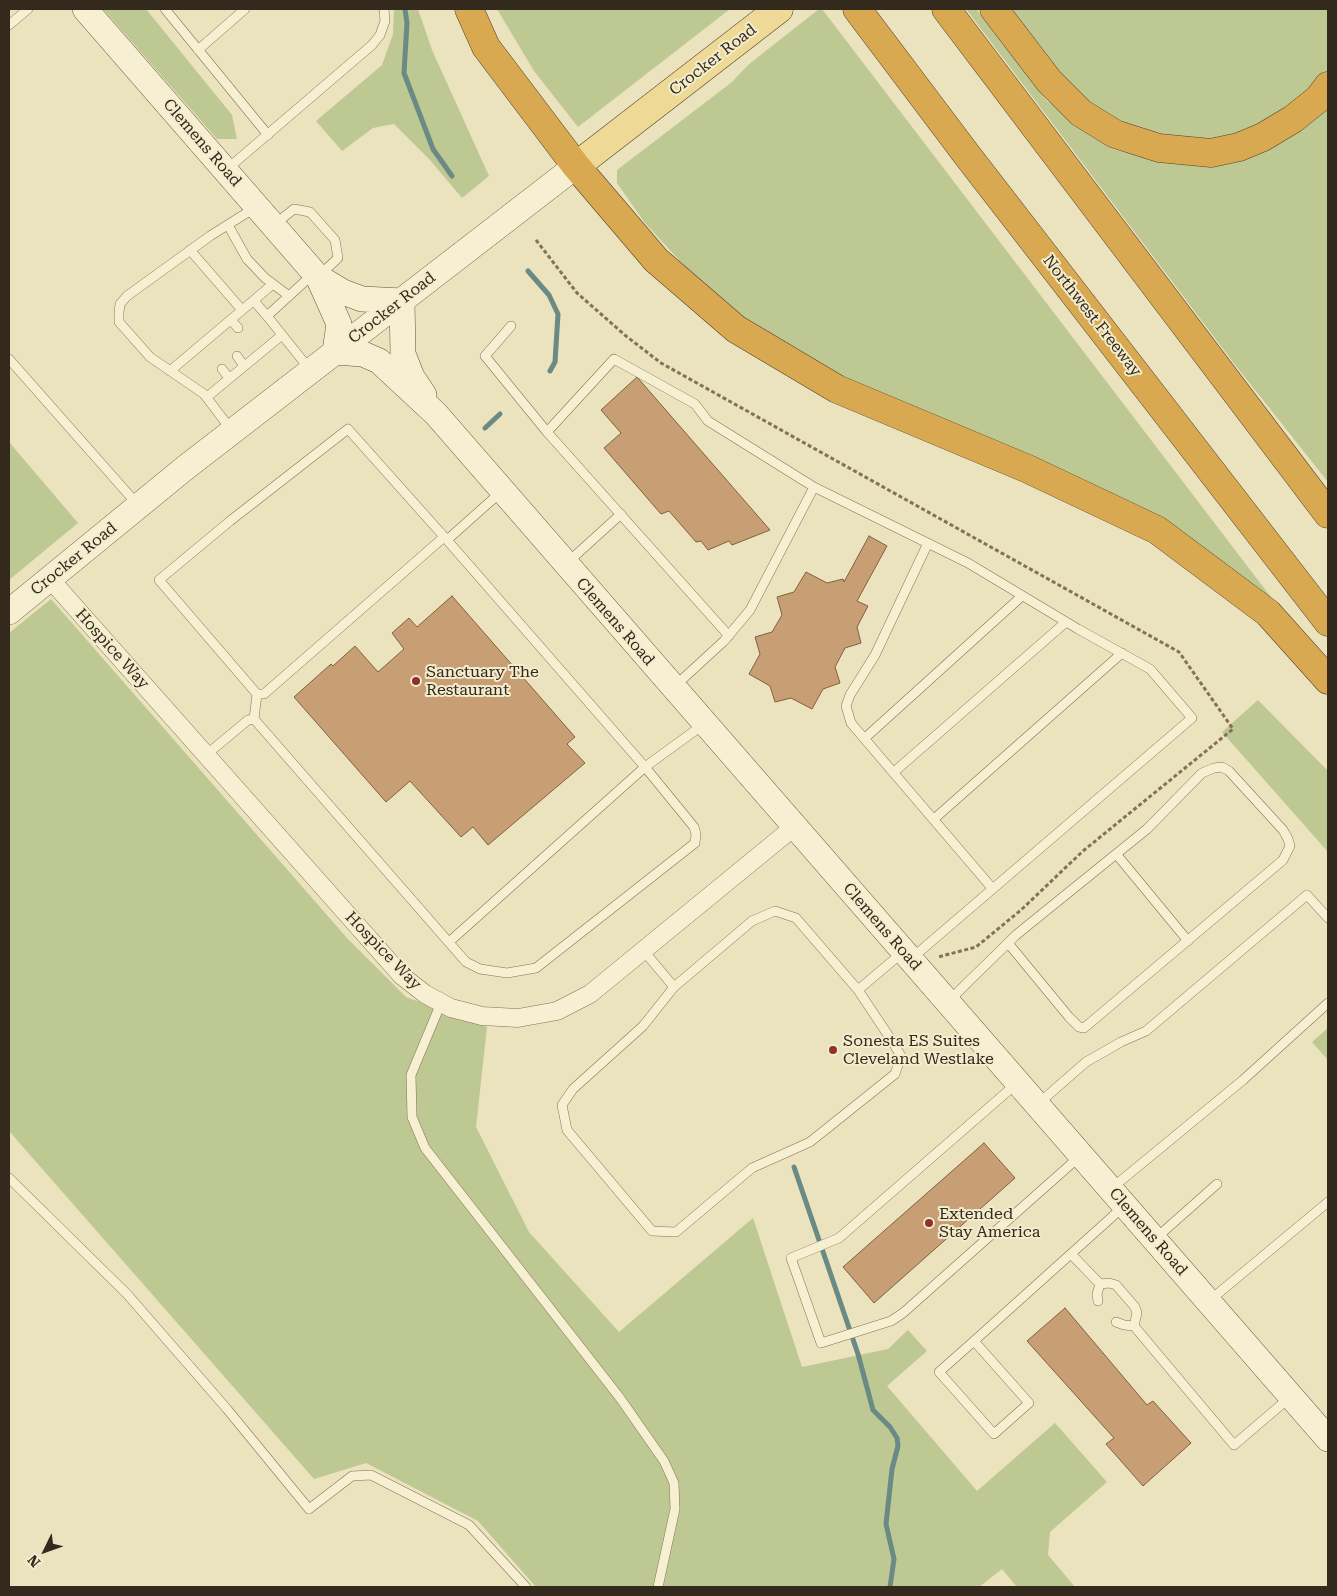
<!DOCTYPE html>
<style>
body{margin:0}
#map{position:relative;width:1337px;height:1596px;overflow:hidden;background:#ebe2be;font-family:"Roboto Serif",serif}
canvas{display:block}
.frame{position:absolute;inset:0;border:10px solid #33291c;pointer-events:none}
.north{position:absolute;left:20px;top:1526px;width:50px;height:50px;-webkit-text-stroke:4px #f3eccd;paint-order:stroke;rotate:228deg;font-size:14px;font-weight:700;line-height:20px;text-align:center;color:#33291c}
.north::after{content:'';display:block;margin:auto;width:18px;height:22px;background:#33291c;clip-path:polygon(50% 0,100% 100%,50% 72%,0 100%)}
</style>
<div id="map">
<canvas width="1337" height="1596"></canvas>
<div class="frame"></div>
<div class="north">N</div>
</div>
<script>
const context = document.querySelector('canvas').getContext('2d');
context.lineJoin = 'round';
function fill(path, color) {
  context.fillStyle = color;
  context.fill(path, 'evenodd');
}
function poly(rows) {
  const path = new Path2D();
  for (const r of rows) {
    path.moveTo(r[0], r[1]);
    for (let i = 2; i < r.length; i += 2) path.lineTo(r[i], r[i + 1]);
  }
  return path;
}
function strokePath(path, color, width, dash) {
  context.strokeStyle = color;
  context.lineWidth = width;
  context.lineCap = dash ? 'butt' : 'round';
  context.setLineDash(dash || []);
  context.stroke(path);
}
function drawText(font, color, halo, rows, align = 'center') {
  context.font = font + ' "Roboto Serif",serif';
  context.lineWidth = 4;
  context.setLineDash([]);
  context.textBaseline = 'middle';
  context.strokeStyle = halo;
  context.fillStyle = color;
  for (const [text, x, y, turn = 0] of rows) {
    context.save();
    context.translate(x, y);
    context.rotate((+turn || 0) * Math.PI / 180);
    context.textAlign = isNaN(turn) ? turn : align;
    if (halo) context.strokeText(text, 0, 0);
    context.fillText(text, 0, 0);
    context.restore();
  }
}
fill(poly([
 [103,9,146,9,232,115,237,139,217,139],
 [394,9,418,9,432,50,489,176,462,198,430,160,394,124,373,128,342,151,316,121,382,65,393,34],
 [497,9,730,9,578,127,534,71],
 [819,9,822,9,1277,605,1245,581,804,364,713,297,645,223,617,183,617,170,732,82,748,65],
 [966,9,976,9,1047,101,1112,149,1148,158,1190,164,1328,102,1328,482,1236,366],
 [1005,9,1328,9,1328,71,1302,102,1228,140,1140,136,1091,110],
 [9,442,78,523,9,580],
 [51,599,347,938,406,997,487,1027,476,1127,529,1232,619,1332,753,1218,802,1367,888,1349,908,1330,927,1351,887,1386,977,1491,1055,1423,1107,1482,1050,1532,1048,1555,1075,1587,1017,1587,1002,1569,979,1587,536,1587,478,1521,366,1463,314,1479,9,1131,9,633],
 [1258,700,1328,771,1328,852,1222,732],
 [1328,1028,1328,1060,1312,1042]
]), '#bec893');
strokePath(poly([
 [405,9,407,23,404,73,433,149,452,176],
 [528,271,549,295,558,314,555,362,550,371],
 [485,428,500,414],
 [794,1167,858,1354,873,1410,890,1427,897,1438,898,1446,892,1469,886,1524,894,1559,890,1587]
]), '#6a8a85', 5);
const building = poly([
 [637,377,770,530,732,545,729,541,708,550,701,541,696,542,669,511,661,514,604,448,621,433,601,410,637,377],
 [869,536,887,546,857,601,868,606,857,627,861,643,845,648,835,667,840,683,823,689,812,709,791,698,775,702,770,686,749,674,760,654,755,637,772,632,782,615,777,597,794,592,806,572,827,583,843,579,844,582,869,536],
 [452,596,575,737,567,744,585,763,488,845,473,827,461,837,410,781,386,802,294,697,331,664,333,666,355,646,378,672,404,649,392,633,409,618,417,627,452,596],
 [984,1143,1015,1178,874,1303,843,1267,984,1143],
 [1065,1308,1147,1405,1153,1401,1191,1443,1143,1486,1106,1444,1114,1438,1027,1341,1065,1308]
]);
fill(building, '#c89f75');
strokePath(building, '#815f3f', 1);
const lane = poly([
 [165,9,268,135],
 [9,25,28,9],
 [198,50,245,9],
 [226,170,372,45,380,35,385,21,384,9],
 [275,224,294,209,310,212,335,240,338,258,319,276],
 [228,225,247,259,265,278,289,296],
 [190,250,242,310],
 [254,301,267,316],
 [231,320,238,328],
 [511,326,485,356,547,432],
 [237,356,244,366],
 [9,359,137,504],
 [222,369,229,378],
 [170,371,273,284],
 [311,371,267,316,313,274],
 [207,397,282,335],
 [232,431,204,394,150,357,119,322,119,312,120,304,127,296,210,236,256,207],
 [447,540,645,767,449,942],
 [928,543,875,655,850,695,846,706,851,723,992,888],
 [567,563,621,514],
 [729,636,547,432,614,359,695,404,708,421,814,487,968,563,1078,629,1150,669,1192,718,912,958],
 [675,686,724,641,750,610,814,487],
 [257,694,264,694,444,537],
 [254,719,257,694,159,580,230,521,348,429,447,540,502,491],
 [865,738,1022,596],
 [206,755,248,720,254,719,466,962,480,969,507,973,536,968,695,843,696,834,694,827,645,767,704,724],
 [894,772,1066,622],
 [934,819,1122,653],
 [1117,855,1188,941],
 [643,950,674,987],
 [858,990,796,918,775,911,752,921,674,987,643,1026,573,1089,562,1105,567,1130,652,1231,676,1232,752,1168,810,1142,895,1074,901,1056,892,1041,858,990,903,952],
 [949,1001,964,986,1008,943,1016,935,1147,829,1202,773,1214,768,1222,767,1229,771,1283,830,1288,839,1290,846,1283,860,1084,1028,1079,1027,1069,1017,1008,943],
 [441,1003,411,1075,412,1117,425,1148,620,1398,664,1461,674,1483,675,1509,658,1587],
 [1016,1084,839,1238,791,1258,821,1343,891,1321,903,1313,1079,1157],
 [1039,1103,1086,1062,1121,1042,1146,1031,1307,895,1328,918],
 [9,1178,127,1294,227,1409,309,1509,352,1476,371,1475,469,1525,526,1587],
 [1112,1188,1243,1080,1328,1003],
 [1155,1239,1217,1184],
 [1071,1254,1100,1284,1109,1283,1116,1285,1135,1307,1137,1313,1134,1326],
 [1098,1301,1097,1294,1100,1284],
 [1209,1301,1328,1202],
 [1116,1322,1124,1325,1134,1326,1234,1445,1289,1398],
 [974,1341,1029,1403,994,1434,939,1372,974,1341,1123,1207]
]);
const street = poly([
 [50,579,402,976,425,994,451,1008,482,1016,518,1018,557,1011,590,994,794,827]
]);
const secondary = poly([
 [85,9,318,277,339,324,335,352],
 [318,277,343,292,362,299,402,301],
 [402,301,403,354,412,377,424,395],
 [335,352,363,354,379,361,436,414,1328,1439],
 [9,612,185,468,576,166]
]);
const primary = poly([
 [576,166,779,9]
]);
const highway = poly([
 [469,9,486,47,576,166,656,260,736,329,837,389,1028,469,1157,530,1268,613,1328,680],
 [857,9,967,155,1328,622],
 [946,9,1328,514],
 [994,9,1049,81,1081,113,1115,134,1159,148,1211,153,1239,147,1263,137,1293,119,1318,99,1328,86]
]);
strokePath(lane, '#837258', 10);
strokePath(street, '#837258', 19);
strokePath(secondary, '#64533b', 26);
strokePath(primary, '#50402c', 29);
strokePath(highway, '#50402c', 29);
strokePath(poly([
 [536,240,577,293,626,336,661,363,1179,652,1233,729,1083,851,1021,910,976,947,938,957]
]), '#837258', 3, [4, 2.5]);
strokePath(lane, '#f7efd1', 9);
strokePath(street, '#f7efd1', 18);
strokePath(secondary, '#f7efd1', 25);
strokePath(primary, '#eeda96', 28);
strokePath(highway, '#d9a951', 28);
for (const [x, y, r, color] of [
 [416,681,5,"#8f322b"],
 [833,1050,5,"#8f322b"],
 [929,1223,5,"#8f322b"]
]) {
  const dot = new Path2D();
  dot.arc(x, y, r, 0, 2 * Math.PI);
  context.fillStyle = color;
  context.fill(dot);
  strokePath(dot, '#f3eccd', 2);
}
drawText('16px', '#33291c', '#f3eccd', [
 ["Crocker Road",713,60,-38],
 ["Clemens Road",202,143,49],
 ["Crocker Road",392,308,-38],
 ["Northwest Freeway",1092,316,52],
 ["Crocker Road",74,559,-39],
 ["Clemens Road",615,622,49],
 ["Hospice Way",112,649,48],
 ["Clemens Road",882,927,49],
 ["Hospice Way",383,951,46],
 ["Clemens Road",1148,1232,49]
]);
drawText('16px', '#33291c', '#f3eccd', [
 ["Sanctuary The",426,672],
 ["Restaurant",426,690],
 ["Sonesta ES Suites",843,1041],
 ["Cleveland Westlake",843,1059],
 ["Extended",939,1214],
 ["Stay America",939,1232]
], 'left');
</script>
